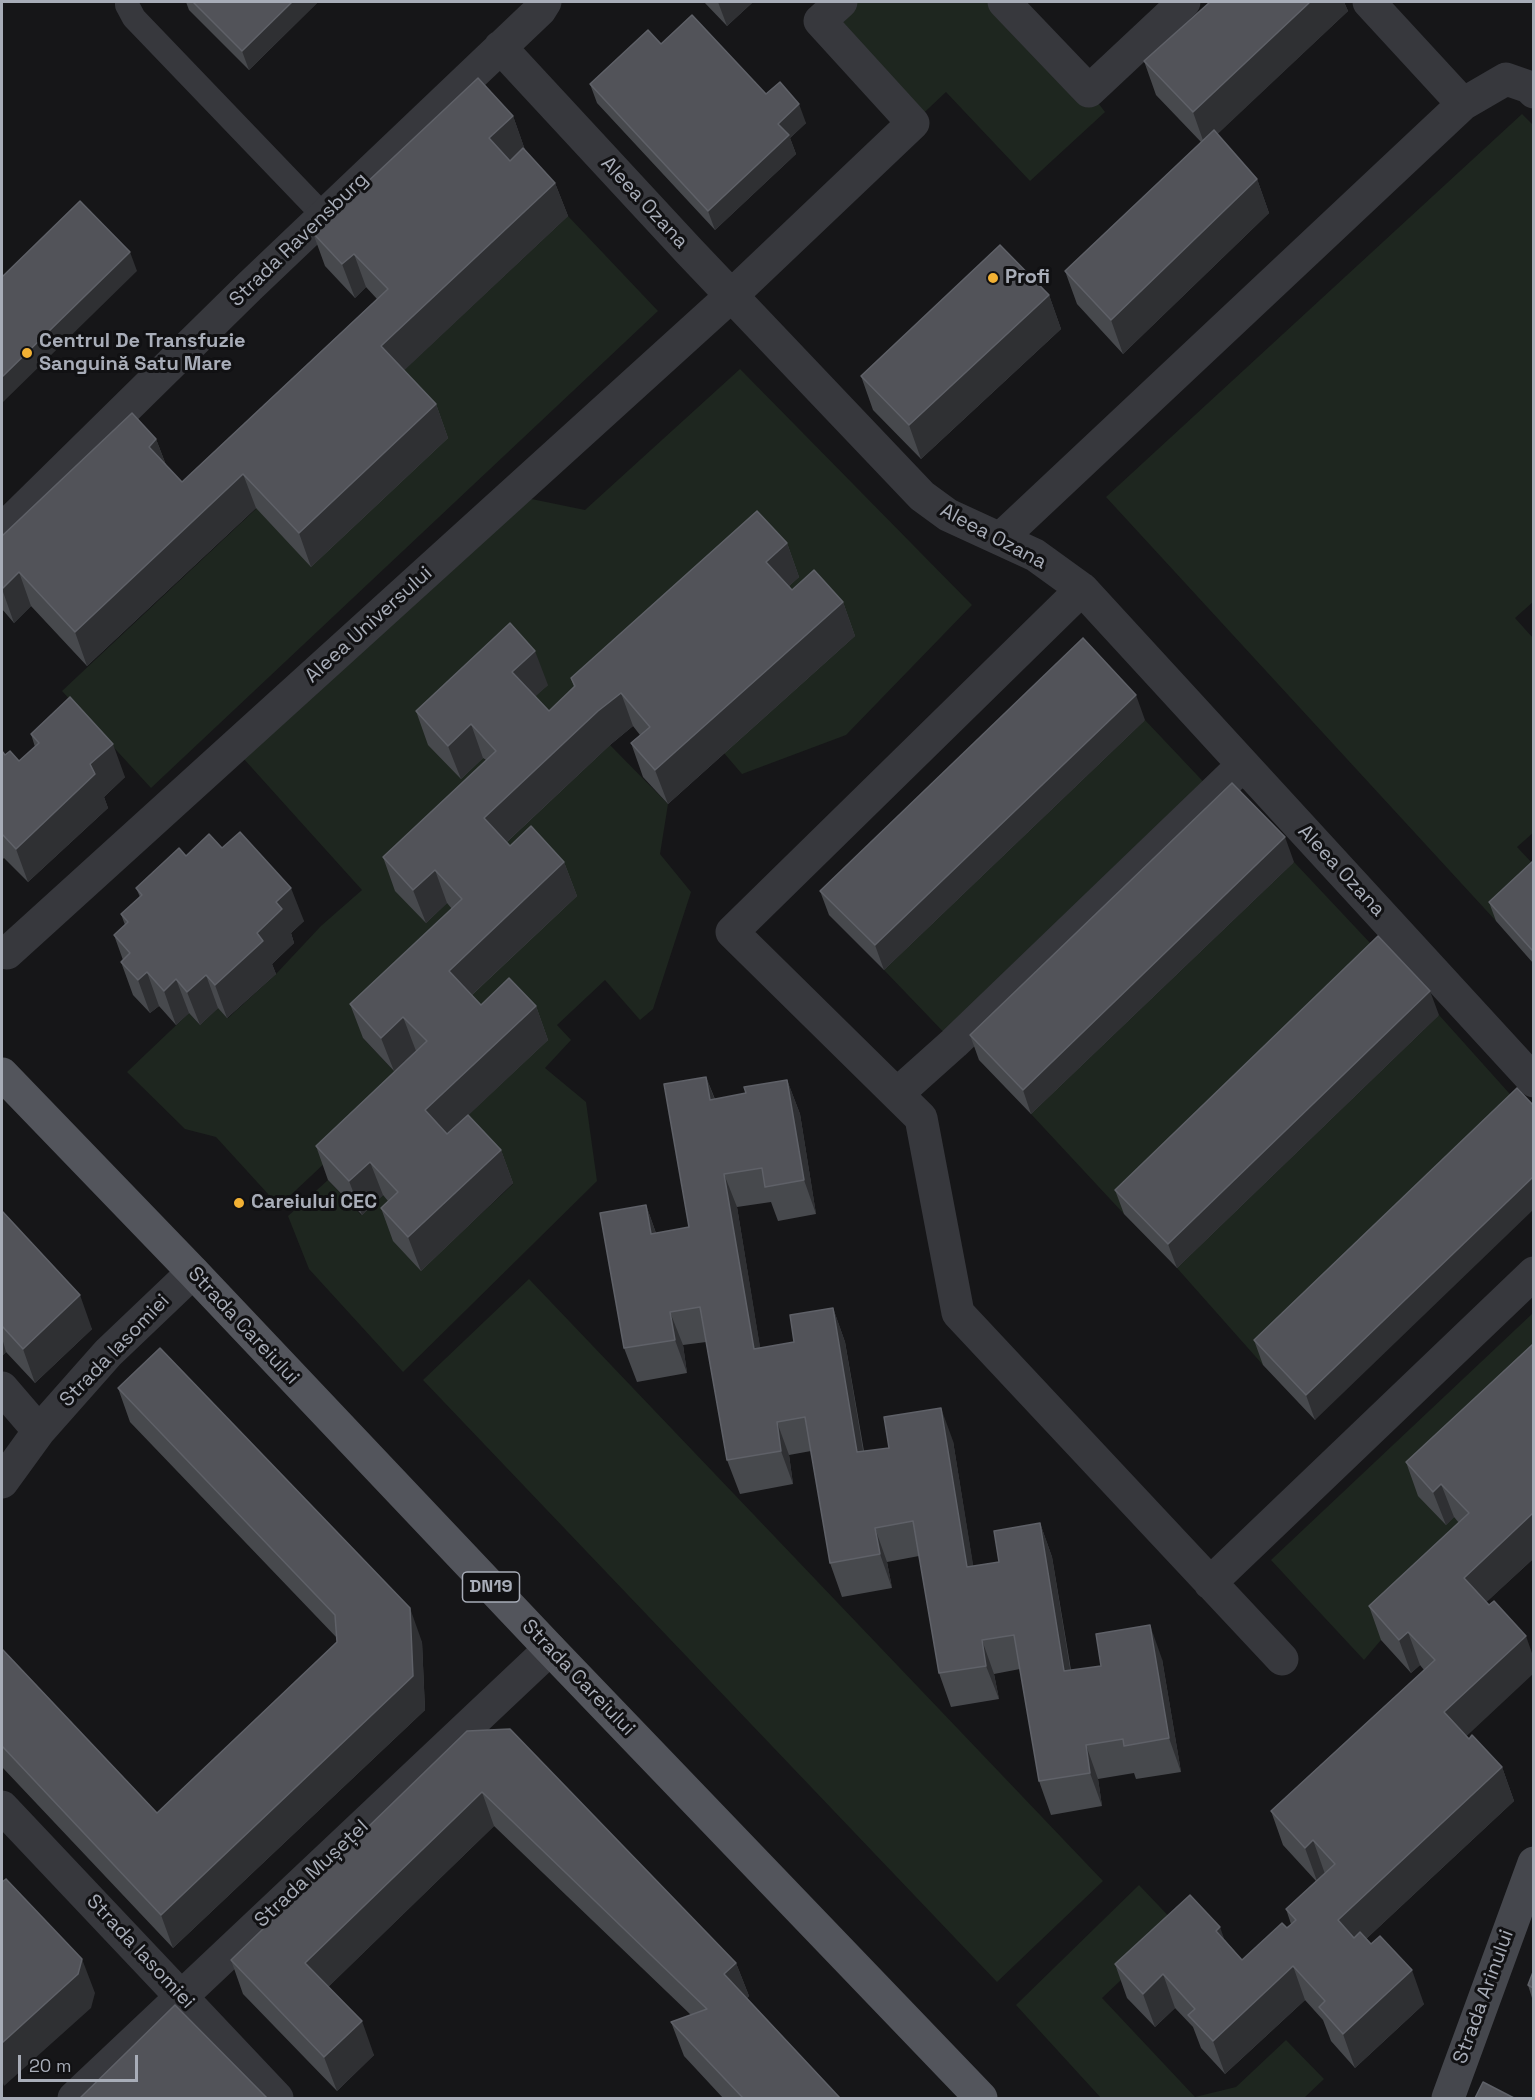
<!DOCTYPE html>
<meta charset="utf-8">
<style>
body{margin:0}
#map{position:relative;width:1535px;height:2100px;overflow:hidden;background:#161618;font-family:"Space Grotesk",sans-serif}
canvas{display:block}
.frame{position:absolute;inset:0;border:3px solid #a8adb8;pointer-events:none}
.scale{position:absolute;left:18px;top:2055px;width:120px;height:27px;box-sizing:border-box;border:3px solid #a8adb8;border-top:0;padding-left:8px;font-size:18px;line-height:21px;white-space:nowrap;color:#a8adb8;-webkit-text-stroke:4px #111113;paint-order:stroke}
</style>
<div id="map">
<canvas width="1535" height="2100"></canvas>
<div class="frame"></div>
<div class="scale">20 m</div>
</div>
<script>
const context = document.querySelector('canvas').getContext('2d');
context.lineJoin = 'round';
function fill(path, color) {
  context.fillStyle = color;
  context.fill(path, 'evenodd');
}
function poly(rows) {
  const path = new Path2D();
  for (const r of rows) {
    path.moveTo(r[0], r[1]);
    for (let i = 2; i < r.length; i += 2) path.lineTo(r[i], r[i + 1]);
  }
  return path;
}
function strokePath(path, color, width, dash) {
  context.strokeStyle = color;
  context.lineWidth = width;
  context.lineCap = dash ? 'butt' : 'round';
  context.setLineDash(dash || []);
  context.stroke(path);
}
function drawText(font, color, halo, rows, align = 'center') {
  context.font = font + ' "Space Grotesk",sans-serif';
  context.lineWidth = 6;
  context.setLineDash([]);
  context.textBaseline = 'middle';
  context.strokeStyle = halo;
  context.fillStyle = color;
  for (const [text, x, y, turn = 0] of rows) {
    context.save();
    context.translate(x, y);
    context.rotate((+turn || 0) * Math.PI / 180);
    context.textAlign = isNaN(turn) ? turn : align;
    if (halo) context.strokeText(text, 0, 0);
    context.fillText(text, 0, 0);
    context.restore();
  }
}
fill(poly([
 [841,2,1004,2,1089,91,1105,112,1030,181,946,92,913,123,820,21],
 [1522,114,1534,126,1534,601,1515,618,1533,638,1534,832,1517,847,1533,864,1533,887,1496,921,1106,497],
 [568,216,658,311,151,788,62,691],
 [740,369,972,605,846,735,742,774,724,753,855,636,587,720,525,706,522,657,483,758,508,784,425,923,447,903,475,933,363,1038,394,1071,409,1084,279,1206,216,1137,185,1129,127,1072,189,1013,200,1025,218,1008,228,1018,276,974,321,926,362,890,234,748,512,495,585,510],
 [1145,720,1214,793,954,1043,884,970],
 [610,745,668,804,660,854,691,892,653,1009,640,1020,605,980,557,1025,571,1040,545,1068,586,1102,597,1181,403,1372,309,1269,288,1216,328,1180,361,1215,383,1195,410,1225,421,1270,513,1184,459,1167,461,1005,576,896,496,852],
 [1294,862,1387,961,1124,1214,1031,1114],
 [1439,1015,1526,1112,1263,1365,1177,1268],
 [529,1279,1103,1881,997,1982,423,1380],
 [1533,1313,1533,1389,1446,1525,1454,1517,1481,1547,1381,1640,1364,1660,1271,1560],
 [1139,1885,1178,1926,1102,1998,1195,2097,1236,2087,1286,2040,1324,2079,1304,2098,1101,2098,1016,2005]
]), '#1e261f');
strokePath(poly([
 [127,2,127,5,134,18,324,216]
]), '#37383d', 24);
strokePath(poly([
 [1004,2,1089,91,1184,2],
 [1369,2,1463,104,1506,79,1529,87,1534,92],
 [500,47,689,251,922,496,948,515,1035,555,1082,589,1534,1081],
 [2,530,249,287,540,10,545,2],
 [1001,538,1463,104],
 [1082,589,732,932,921,1118,958,1313,1282,1659],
 [7,953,731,296,913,123,820,21,841,2],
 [897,1094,954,1043,1243,765],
 [2,1388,39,1431],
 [2,1482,39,1431,108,1353,193,1272],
 [1210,1583,1534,1273],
 [2,1807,277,2098],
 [74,2098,550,1649]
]), '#37383d', 33);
strokePath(poly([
 [1448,2098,1534,1863]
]), '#45474d', 33);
strokePath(poly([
 [2,1074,193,1272,550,1649,981,2098]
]), '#53555c', 33);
fill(poly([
 [186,2,318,2,249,70,189,10],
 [704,2,753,2,727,26],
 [1210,2,1344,2,1348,11,1217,134,1257,179,1269,213,1123,354,1077,304,1065,271,1201,142,1156,95,1144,61],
 [661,44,766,94,806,123,790,138,796,154,715,230,597,103,590,84],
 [513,116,525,150,555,183,568,216,404,370,436,404,448,438,311,567,256,508,87,666,31,606,14,623,2,609,2,536,156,439,166,465,182,482,377,299,366,287,355,298,325,266,313,233],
 [1049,295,1061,329,921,459,873,410,861,376],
 [787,543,799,577,789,586,792,590,843,602,855,636,668,804,643,777,631,743,640,735,633,726,610,745,507,842,510,846,564,862,577,896,472,995,481,1005,536,1006,548,1040,468,1115,501,1150,513,1183,421,1271,393,1241,381,1208,388,1201,383,1195,362,1215,328,1180,316,1146,416,1051,394,1071,363,1038,350,1004,452,909,447,903,426,923,395,891,383,857,486,760,483,758,461,779,428,745,416,711,548,685,535,696,549,711,574,687,571,678],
 [1145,720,884,970,829,915,820,891],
 [31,734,125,777,104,797,108,808,28,882,4,858,2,860,2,751,5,755,19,761,35,747],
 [222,848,304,921,291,933,294,943,272,964,276,974,227,1018,218,1008,200,1025,189,1013,176,1025,159,1006,150,1013,133,995,121,962,123,960,114,935,125,925,121,914,140,897,136,888,186,856],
 [1533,861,1533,963,1496,921,1489,902],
 [1294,862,1031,1114,979,1060,970,1035],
 [1439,1015,1177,1268,1124,1214,1115,1190],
 [706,1077,715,1099,746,1093,787,1080,800,1114,816,1214,778,1221,771,1202,737,1207,760,1348,794,1342,833,1308,845,1342,864,1451,953,1441,973,1566,999,1562,1040,1523,1052,1557,1071,1670,1162,1659,1181,1772,1136,1779,1134,1773,1098,1779,1102,1806,1051,1815,1039,1781,1020,1669,994,1674,999,1699,951,1707,939,1673,919,1556,887,1562,892,1588,842,1597,830,1563,811,1451,789,1455,793,1484,740,1494,727,1460,706,1342,683,1345,687,1373,637,1382,624,1348,646,1205,656,1233,689,1227],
 [1517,1088,1315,1420,1263,1365,1254,1340],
 [2,1211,92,1329,35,1383,6,1352,2,1356],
 [1533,1344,1533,1559,1486,1602,1466,1736,1502,1767,1514,1801,1366,1939,1424,2004,1355,2068,1331,2041,1323,2020,1305,2000,1225,2074,1201,2048,1193,2027,1175,2008,1155,2027,1127,1998,1115,1964,1225,1940,1242,1960,1291,1924,1286,1909,1316,1881,1283,1845,1271,1811,1424,1670,1420,1665,1411,1673,1381,1640,1369,1606,1459,1523,1454,1517,1446,1525,1418,1496,1406,1462],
 [118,1388,422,1642,425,1710,173,1948,2,1767,2,1649,157,1813,337,1642,337,1638,130,1422],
 [467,1731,736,1963,749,1996,747,1998,840,2098,723,2098,684,2056,671,2022,691,2015,494,1826,328,1987,374,2055,337,2091,243,1994,231,1960],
 [1533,1972,1533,1999,1532,1998,1528,1985]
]), '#47494d');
fill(poly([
 [292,2,318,2,249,70,242,51],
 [718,2,753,2,727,26],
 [1310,2,1344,2,1348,11,1205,146,1193,112],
 [799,104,806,123,790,138,796,154,715,230,708,211,778,124],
 [513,116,525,150,501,172,489,138],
 [1257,179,1269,213,1123,354,1111,320],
 [555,183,568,216,394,380,381,346],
 [130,252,137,271,2,403,2,377],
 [354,254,366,287,355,298,342,264],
 [1049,295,1061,329,921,459,909,425],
 [436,404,448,438,311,567,299,533],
 [156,439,169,473,149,447],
 [243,474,256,508,87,666,75,632],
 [787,543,799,577,779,595,766,562],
 [19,572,31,606,14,623,2,589],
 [843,602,855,636,668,804,655,770],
 [535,651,548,685,525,706,512,672],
 [621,693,633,726,610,745,496,852,484,818,598,711],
 [1136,695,1145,720,884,970,875,945],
 [471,724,483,758,461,779,448,746],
 [113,744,125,777,104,797,108,808,28,882,16,849,90,764],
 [1285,837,1294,862,1031,1114,1023,1090],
 [564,862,577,896,461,1005,449,971],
 [435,870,447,903,426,923,413,890],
 [291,888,304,921,291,933,294,943,272,964,276,974,227,1018,215,985,257,933,276,902],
 [147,972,159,1006,150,1013,138,980],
 [206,975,218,1008,200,1025,187,992],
 [176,979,189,1013,176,1025,164,991],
 [1430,991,1439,1015,1177,1268,1168,1244],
 [536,1006,548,1040,438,1144,425,1110],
 [403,1017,416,1051,394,1071,381,1038],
 [706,1077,719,1111,710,1100],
 [787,1080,800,1114,816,1214,804,1180],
 [501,1150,513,1183,421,1271,408,1237],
 [370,1162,383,1195,362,1215,349,1181],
 [724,1174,737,1207,766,1383,754,1349],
 [1533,1177,1533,1210,1315,1420,1306,1395],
 [646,1205,658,1239,651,1234],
 [80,1295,92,1329,35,1383,23,1349],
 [833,1308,845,1342,869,1486,857,1452],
 [670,1312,683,1345,687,1373,675,1340],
 [2,1338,6,1352,2,1356],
 [941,1408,953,1441,979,1601,967,1567],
 [777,1422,789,1455,793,1484,781,1451],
 [1441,1484,1454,1517,1446,1525,1433,1492],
 [1533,1513,1533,1559,1476,1612,1464,1578],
 [1040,1523,1052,1557,1076,1705,1064,1671],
 [875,1528,887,1562,892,1588,880,1554],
 [410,1608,422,1642,425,1710,173,1948,161,1915],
 [1150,1625,1162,1659,1181,1772,1169,1738],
 [1408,1632,1420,1665,1411,1673,1399,1640],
 [1526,1636,1533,1656,1533,1674,1456,1746,1444,1712],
 [982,1640,994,1674,999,1699,986,1666],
 [1086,1745,1098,1779,1102,1806,1090,1773],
 [1502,1767,1514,1801,1350,1954,1338,1920],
 [482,1792,494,1826,318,1997,305,1963],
 [1313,1840,1325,1874,1317,1881,1305,1848],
 [1220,1927,1232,1961,1216,1931],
 [82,1959,95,1993,91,2008,4,2086,2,2080,2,2043],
 [736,1963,749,1996,736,2007,724,1974],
 [1293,1966,1305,2000,1225,2074,1213,2041],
 [1412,1970,1424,2004,1355,2068,1343,2034],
 [1163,1974,1175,2008,1155,2027,1143,1994],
 [362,2021,374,2055,337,2091,324,2057]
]), '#2f3033');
const building = poly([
 [193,2,292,2,242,51,193,2],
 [1210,2,1310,2,1193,112,1144,61,1210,2],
 [692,15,766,94,780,82,799,104,778,124,789,135,708,211,590,84,648,30,661,44,692,15],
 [478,78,513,116,489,138,510,161,523,148,555,183,381,346,436,404,299,533,243,474,75,632,19,572,2,589,2,536,132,413,156,439,149,447,182,482,388,289,354,254,342,264,313,233,478,78],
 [1214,130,1257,179,1111,320,1065,271,1214,130],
 [80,201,130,252,2,377,2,277,80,201],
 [1000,245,1049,295,909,425,861,376,1000,245],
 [757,511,787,543,766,562,792,590,814,570,843,602,655,770,631,743,650,727,621,693,598,711,484,818,510,846,531,826,564,862,449,971,481,1005,509,978,536,1006,425,1110,447,1134,468,1115,501,1150,408,1237,381,1208,398,1192,370,1162,349,1181,316,1146,427,1041,403,1017,381,1038,350,1004,462,899,435,870,413,890,383,857,496,751,471,724,448,746,416,711,510,623,535,651,512,672,549,711,575,686,571,678,757,511],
 [1083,638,1136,695,875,945,820,891,1083,638],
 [70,697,113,744,90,764,95,774,16,849,2,834,2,751,5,755,10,751,19,761,39,743,31,734,70,697],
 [1232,783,1285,837,1023,1090,970,1035,1232,783],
 [240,832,291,888,276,902,282,909,257,933,263,941,215,985,206,975,187,992,176,979,164,991,147,972,138,980,121,962,130,953,114,935,128,922,121,914,142,895,136,888,179,848,186,856,209,834,222,848,240,832],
 [1533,861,1533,951,1489,902,1533,861],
 [1378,936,1430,991,1168,1244,1115,1190,1378,936],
 [706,1077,710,1100,746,1093,744,1087,787,1080,804,1180,765,1187,762,1168,724,1174,754,1349,794,1342,790,1315,833,1308,857,1452,889,1448,884,1417,941,1408,967,1567,999,1562,994,1531,1040,1523,1064,1671,1101,1666,1096,1634,1150,1625,1169,1738,1124,1746,1123,1739,1086,1745,1090,1773,1039,1781,1014,1635,982,1640,986,1666,939,1673,913,1521,875,1528,880,1554,830,1563,805,1417,777,1422,781,1451,727,1460,700,1307,670,1312,675,1340,624,1348,600,1213,646,1205,651,1234,689,1227,664,1084,706,1077],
 [1517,1088,1533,1105,1533,1177,1306,1395,1254,1340,1517,1088],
 [2,1211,80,1295,23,1349,2,1326,2,1211],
 [1533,1344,1533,1513,1464,1578,1489,1605,1494,1601,1526,1636,1444,1712,1469,1739,1472,1735,1502,1767,1338,1920,1354,1938,1360,1932,1371,1944,1380,1936,1412,1970,1343,2034,1319,2007,1325,2001,1293,1966,1213,2041,1188,2015,1195,2009,1163,1974,1143,1994,1115,1964,1190,1895,1220,1927,1216,1931,1242,1960,1282,1923,1287,1928,1296,1920,1286,1909,1335,1864,1313,1840,1305,1848,1271,1811,1435,1660,1408,1632,1399,1640,1369,1606,1469,1513,1441,1484,1433,1492,1406,1462,1533,1344],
 [160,1348,410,1608,413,1676,161,1915,2,1746,2,1649,157,1813,337,1642,335,1615,118,1388,160,1348],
 [510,1729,736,1963,724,1974,840,2098,743,2098,671,2022,707,2009,482,1792,305,1963,362,2021,324,2057,231,1960,467,1731,510,1729],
 [6,1879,82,1959,78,1974,2,2043,2,1882,6,1879],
 [1533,1972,1533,1988,1528,1985,1533,1972],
 [175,2005,267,2098,80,2098,175,2005],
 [1483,2082,1514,2098,1475,2098,1483,2082]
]);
fill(building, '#525359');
strokePath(building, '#5f6168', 1.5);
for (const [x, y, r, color] of [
 [993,278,6,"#f2b134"],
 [27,353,6,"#f2b134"],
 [239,1203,6,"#f2b134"]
]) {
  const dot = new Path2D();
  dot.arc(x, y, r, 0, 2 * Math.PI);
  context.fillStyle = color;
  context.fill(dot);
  strokePath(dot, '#111113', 2);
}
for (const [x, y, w] of [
 [491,1587,57]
]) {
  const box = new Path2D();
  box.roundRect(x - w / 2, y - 15, w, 30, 4.5);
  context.fillStyle = '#111113';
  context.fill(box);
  strokePath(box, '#a8adb8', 1.5);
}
drawText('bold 18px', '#a8adb8', null, [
 ["DN19",491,1587]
]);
drawText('20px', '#a8adb8', '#111113', [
 ["Aleea Ozana",644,203,47],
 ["Strada Ravensburg",299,240,-44],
 ["Aleea Ozana",993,537,28],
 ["Aleea Universului",369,625,-42],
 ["Aleea Ozana",1341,871,47],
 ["Strada Careiului",243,1326,47],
 ["Strada Iasomiei",115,1351,-46],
 ["Strada Careiului",578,1678,46],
 ["Strada Mușețel",312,1874,-43],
 ["Strada Iasomiei",140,1952,47],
 ["Strada Arinului",1484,1997,-70]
]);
drawText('bold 20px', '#a8adb8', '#111113', [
 ["Profi",1005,278],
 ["Centrul De Transfuzie",39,342],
 ["Sanguină Satu Mare",39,365],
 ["Careiului CEC",251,1203]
], 'left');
</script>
